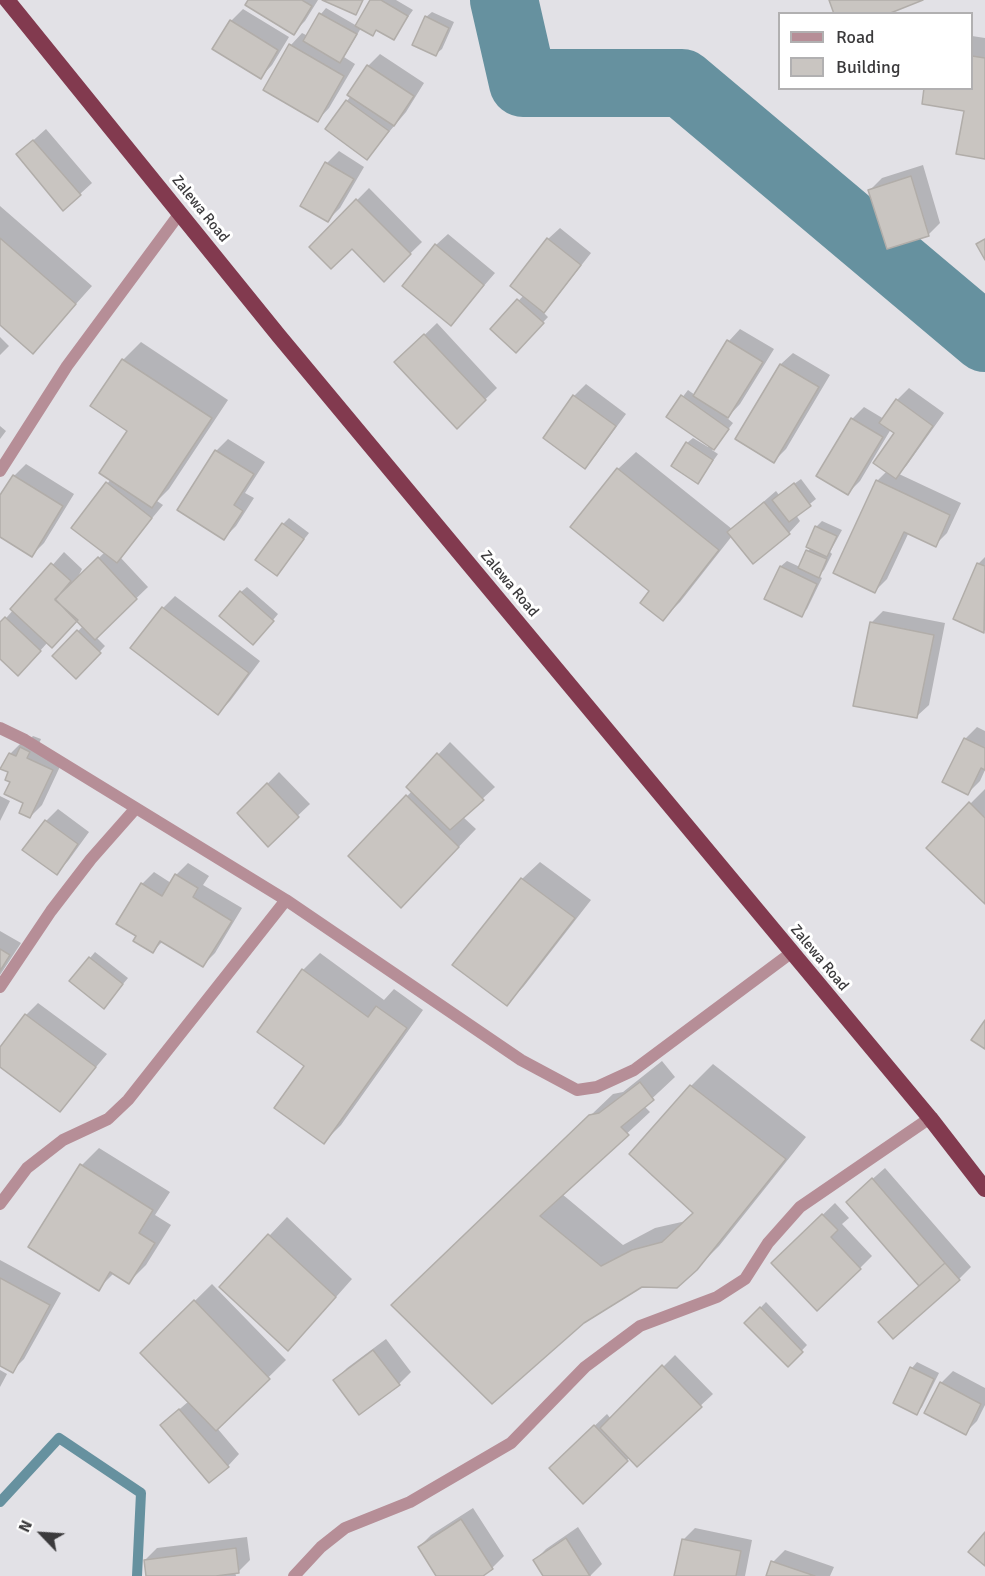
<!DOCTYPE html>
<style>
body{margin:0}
#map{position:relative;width:985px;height:1576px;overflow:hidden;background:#e2e1e6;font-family:Signika,sans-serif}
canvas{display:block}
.legend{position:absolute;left:778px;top:12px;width:195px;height:78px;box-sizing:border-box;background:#fff;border:2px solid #b1b0b1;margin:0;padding:8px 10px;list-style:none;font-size:18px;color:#3b3a3c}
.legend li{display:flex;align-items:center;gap:12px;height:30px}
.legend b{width:30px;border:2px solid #b1b0b1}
.north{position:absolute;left:12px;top:1504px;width:60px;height:60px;-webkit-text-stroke:4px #fff;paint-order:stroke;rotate:295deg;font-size:16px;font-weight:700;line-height:24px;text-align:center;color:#3b3a3c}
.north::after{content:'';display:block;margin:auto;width:21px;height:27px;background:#3b3a3c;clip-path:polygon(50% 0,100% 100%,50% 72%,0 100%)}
</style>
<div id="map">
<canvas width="985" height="1576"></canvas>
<ul class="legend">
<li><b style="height:8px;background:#b68e97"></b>Road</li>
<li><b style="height:16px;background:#c9c5c1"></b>Building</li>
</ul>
<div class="north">N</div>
</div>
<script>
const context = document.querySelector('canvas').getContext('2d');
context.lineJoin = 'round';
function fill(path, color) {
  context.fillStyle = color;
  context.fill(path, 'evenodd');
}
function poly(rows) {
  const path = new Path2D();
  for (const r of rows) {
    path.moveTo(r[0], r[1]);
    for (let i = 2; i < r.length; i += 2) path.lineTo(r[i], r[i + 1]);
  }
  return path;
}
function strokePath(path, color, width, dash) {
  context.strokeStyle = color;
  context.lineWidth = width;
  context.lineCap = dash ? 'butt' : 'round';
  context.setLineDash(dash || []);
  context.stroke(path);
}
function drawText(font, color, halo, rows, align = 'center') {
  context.font = font + ' Signika,sans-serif';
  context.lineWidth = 6;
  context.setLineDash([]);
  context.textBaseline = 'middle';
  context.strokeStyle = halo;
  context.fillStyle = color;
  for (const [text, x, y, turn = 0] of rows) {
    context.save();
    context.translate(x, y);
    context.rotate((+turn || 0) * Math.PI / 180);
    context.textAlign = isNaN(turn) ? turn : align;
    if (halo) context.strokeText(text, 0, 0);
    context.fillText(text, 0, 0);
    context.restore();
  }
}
fill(poly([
 [249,0,318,0,305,21,293,33],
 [372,0,396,0,413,10,393,38,378,29,372,34,361,28,344,57,355,64,329,108,318,120,265,90,291,45,302,33,308,36,321,14,326,8,357,26],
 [243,9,289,37,272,65,261,77,231,21],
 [432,12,454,22,442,49,436,54,426,17],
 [972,36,985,38,985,157,965,110,972,88],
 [380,54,424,83,406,112,367,158,347,101,351,96,368,66],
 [46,129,92,183,80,194,18,154],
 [339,151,364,167,340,208,328,220,327,163],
 [923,165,940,223,928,235,870,190,882,178],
 [369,188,422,242,384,279,352,247,311,247],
 [0,206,92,286,33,352,0,323],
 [560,228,591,253,555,299,543,312,548,317,516,351,492,329,524,295,548,239],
 [448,234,495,273,451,324,436,245],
 [437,323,497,388,457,427,408,351],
 [740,329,774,349,740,404,727,418,733,423,712,450,718,454,698,482,687,443,693,438,708,447,709,445,668,416,688,390,695,395,729,341],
 [0,337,9,346,0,355],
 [141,342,228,400,169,489,157,501,163,505,120,557,148,587,96,637,105,646,76,677,54,656,83,626,77,620,48,642,30,662,0,657,0,625,64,552,82,569,77,579,105,552,73,527,111,479,129,430,92,406,123,360],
 [793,353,830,375,786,449,774,461,737,439,781,364],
 [586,384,626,414,596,455,585,467,574,396],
 [909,388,944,413,907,465,899,474,961,503,947,533,935,545,909,532,887,579,875,591,877,481,887,471,897,433,891,429,860,481,848,493,852,419,864,407,884,419,897,400],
 [0,426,6,431,0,439],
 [228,439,265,462,245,493,254,498,236,526,224,538,216,451],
 [636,452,732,529,776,491,779,495,801,479,816,499,796,515,800,521,789,533,732,536,680,602,663,619,651,590,573,527,618,469],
 [26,464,74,494,44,543,32,555,0,535,0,498,14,476],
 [289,518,309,533,277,574,283,524],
 [822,521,842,530,830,552,832,554,824,570,818,576,822,578,807,609,801,615,766,598,781,566,787,561,800,567,811,547,816,527],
 [985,557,985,630,984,631,955,619,979,563],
 [247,587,278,614,259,637,241,592],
 [175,596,260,661,230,701,218,713,163,608],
 [883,611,945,623,929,705,917,716,871,623],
 [977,727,985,731,985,770,980,781,968,793,965,739],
 [33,736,41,739,38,746,64,758,42,805,30,817,25,802,12,782,10,754,22,742,26,743],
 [450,742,495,787,463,817,476,829,418,889,350,856,412,791,408,787],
 [279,772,310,804,268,844,239,813],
 [985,789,985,902,970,804],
 [0,796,10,801,0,821],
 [58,809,89,832,68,861,56,873,46,821],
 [540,862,591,900,524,986,507,1004,522,879],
 [188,863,209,876,203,885,242,908,215,953,203,965,163,941,153,951,138,936,142,884,154,872,171,883,176,875],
 [0,931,21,943,0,975],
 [95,952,128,978,109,1001,90,958],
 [320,953,384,1000,394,989,423,1010,341,1125,324,1142,306,1066,303,970],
 [38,1003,107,1054,60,1110,0,1065,0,1049,26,1015],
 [662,1061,675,1077,644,1106,650,1112,562,1194,623,1245,655,1228,686,1221,695,1213,691,1086,713,1064,806,1137,719,1246,696,1269,415,1283,613,1094,623,1092],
 [99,1148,170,1192,155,1215,171,1225,146,1265,129,1282,114,1273,98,1289,82,1165],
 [885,1168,971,1267,959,1279,860,1190],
 [835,1203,849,1218,842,1224,872,1256,860,1268,785,1251],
 [287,1217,352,1279,305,1332,221,1287],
 [0,1260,61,1293,24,1359,12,1371,0,1364],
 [212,1284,286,1360,217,1428,239,1454,228,1466,174,1414,189,1401,142,1353],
 [766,1302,807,1345,788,1365,746,1323],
 [386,1339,411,1372,399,1384,335,1380,347,1368],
 [675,1355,713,1394,637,1465,630,1457,583,1502,563,1456,607,1414,611,1419],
 [917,1362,939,1373,922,1407,917,1413,912,1368],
 [0,1370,7,1374,0,1387],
 [953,1371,985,1388,985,1405,977,1421,965,1433,941,1383],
 [473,1508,504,1556,492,1568,480,1576,438,1576,419,1547,431,1535],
 [578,1527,602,1564,590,1576,544,1576,535,1560,546,1549],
 [695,1528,752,1540,745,1576,675,1576,683,1540],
 [247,1537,250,1560,238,1572,235,1572,236,1576,147,1576,145,1560,157,1548],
 [785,1550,834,1567,830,1576,768,1576,773,1562]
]), '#0003');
strokePath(poly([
 [0,1502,59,1438,141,1493,137,1576]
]), '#66919f', 10);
strokePath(poly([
 [504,0,523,83,682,83,985,338]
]), '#66919f', 68);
const building = poly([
 [248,0,302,0,312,6,294,35,245,5,248,0],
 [322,0,363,0,356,15,322,0],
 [370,0,381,0,408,16,394,40,376,30,373,36,355,26,370,0],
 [829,0,923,0,888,14,834,14,829,0],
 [319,13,357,34,340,63,303,41,319,13],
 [425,16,449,28,436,56,412,45,425,16],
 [230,20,278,50,261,79,212,49,230,20],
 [289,44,344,76,318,122,263,90,289,44],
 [972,56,985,58,985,159,956,154,964,111,922,104,924,88,972,88,972,56],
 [367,65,414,96,394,126,347,95,367,65],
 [346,100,389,131,367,160,325,129,346,100],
 [33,140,81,195,63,211,16,154,33,140],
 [325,162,354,179,328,222,300,206,325,162],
 [911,176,929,236,887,249,868,190,911,176],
 [356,199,411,254,384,282,352,249,331,269,309,247,356,199],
 [0,238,76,304,33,354,0,325,0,238],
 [547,238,581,265,544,313,510,286,547,238],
 [985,239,985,260,976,244,985,239],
 [435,244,484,285,451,326,402,286,435,244],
 [517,299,544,323,516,353,490,329,517,299],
 [424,334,486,400,457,429,394,362,424,334],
 [727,340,763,362,728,418,693,396,727,340],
 [122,359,212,418,152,508,99,473,127,431,90,406,122,359],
 [780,364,819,387,774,463,735,439,780,364],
 [573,395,616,426,585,469,543,438,573,395],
 [681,395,729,429,714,450,666,417,681,395],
 [896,399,933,426,896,479,873,463,894,433,879,423,896,399],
 [851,418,883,437,848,495,816,476,851,418],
 [686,442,713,460,698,484,671,466,686,442],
 [215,450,254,474,234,505,243,511,224,540,177,510,215,450],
 [617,468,719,550,663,621,640,603,649,591,570,527,617,468],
 [13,475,63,506,32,557,0,537,0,495,13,475],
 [876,480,950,515,936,547,904,532,875,593,833,573,876,480],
 [106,482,152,518,117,563,71,528,106,482],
 [794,483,811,506,789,522,772,500,794,483],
 [764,502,790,534,753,564,727,532,764,502],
 [282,523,304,539,277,576,255,560,282,523],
 [815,526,837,536,827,557,806,547,815,526],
 [806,550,827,559,819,578,798,568,806,550],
 [98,557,137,599,95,640,55,599,98,557],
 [51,563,71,581,55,600,78,620,52,648,10,609,51,563],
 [977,563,985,566,984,633,953,619,977,563],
 [780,566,817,584,802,617,764,599,780,566],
 [240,591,274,621,253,645,219,616,240,591],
 [162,607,249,673,218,715,130,648,162,607],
 [5,617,41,651,18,676,0,659,0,622,5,617],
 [870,622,934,635,917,718,853,706,870,622],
 [77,630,101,653,76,679,52,656,77,630],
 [964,738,985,748,985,770,981,768,968,795,942,782,964,738],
 [20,747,30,752,27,758,53,770,30,818,19,813,23,803,4,794,10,782,5,780,8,772,0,769,9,753,16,756,20,747],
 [437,753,484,800,450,830,406,787,437,753],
 [267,783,299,817,268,847,237,813,267,783],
 [406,795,459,847,401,908,348,856,406,795],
 [969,802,985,818,985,904,926,848,969,802],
 [45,820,78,844,57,875,22,850,45,820],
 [175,874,198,888,193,897,232,921,203,967,160,941,153,953,133,941,136,936,116,924,141,883,162,896,175,874],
 [521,878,575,918,507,1006,452,965,521,878],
 [0,949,10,955,0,971,0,949],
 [89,957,123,984,104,1009,69,981,89,957],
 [302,969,368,1017,376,1006,407,1028,324,1144,274,1108,304,1066,257,1032,302,969],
 [25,1014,96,1067,60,1112,0,1067,0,1047,25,1014],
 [985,1020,985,1049,971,1040,985,1020],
 [640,1082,654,1100,621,1127,629,1135,540,1216,601,1266,632,1250,662,1242,693,1213,629,1154,690,1085,786,1159,697,1270,677,1288,642,1287,584,1323,492,1404,391,1305,589,1115,599,1113,640,1082],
 [80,1164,153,1210,139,1233,155,1243,129,1284,110,1272,99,1291,28,1247,80,1164],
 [872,1178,945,1263,919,1286,846,1202,872,1178],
 [822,1214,838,1230,831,1237,861,1269,817,1311,771,1263,822,1214],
 [268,1234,336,1297,288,1351,219,1287,268,1234],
 [945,1263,960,1280,893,1339,878,1322,945,1263],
 [0,1278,50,1305,13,1373,0,1366,0,1278],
 [194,1300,270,1379,216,1431,140,1353,194,1300],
 [760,1307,803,1352,788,1367,744,1323,760,1307],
 [373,1350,400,1385,359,1415,333,1380,373,1350],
 [662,1365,702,1407,637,1467,600,1428,662,1365],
 [910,1367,934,1379,917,1415,893,1403,910,1367],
 [940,1382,981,1404,966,1435,924,1413,940,1382],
 [179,1409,229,1467,209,1483,160,1425,179,1409],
 [594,1425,628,1461,583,1504,549,1468,594,1425],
 [461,1519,493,1569,483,1576,436,1576,418,1547,461,1519],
 [985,1532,985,1566,968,1552,985,1532],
 [566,1538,590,1576,543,1576,533,1560,566,1538],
 [682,1539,741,1551,736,1576,674,1576,682,1539],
 [236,1548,239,1573,216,1576,146,1576,144,1560,236,1548],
 [771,1561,815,1576,766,1576,771,1561]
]);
fill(building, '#c9c5c1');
strokePath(building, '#b1ada9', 1.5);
strokePath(poly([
 [0,471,67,366,180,213],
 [0,728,25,740,286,900,521,1060,577,1090,597,1087,634,1070,791,953],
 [0,987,51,911,91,859,136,808],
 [0,1204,27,1168,63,1140,108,1119,128,1100,286,900],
 [294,1576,321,1547,345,1528,410,1502,511,1443,585,1367,640,1326,717,1297,745,1279,768,1243,800,1207,930,1118]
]), '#b68e97', 12);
strokePath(poly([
 [7,0,279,336,930,1118,985,1189]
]), '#823a4f', 16);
drawText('15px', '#3b3a3c', '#fff', [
 ["Zalewa Road",200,209,51],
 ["Zalewa Road",509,584,50],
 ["Zalewa Road",819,958,50]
]);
</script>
